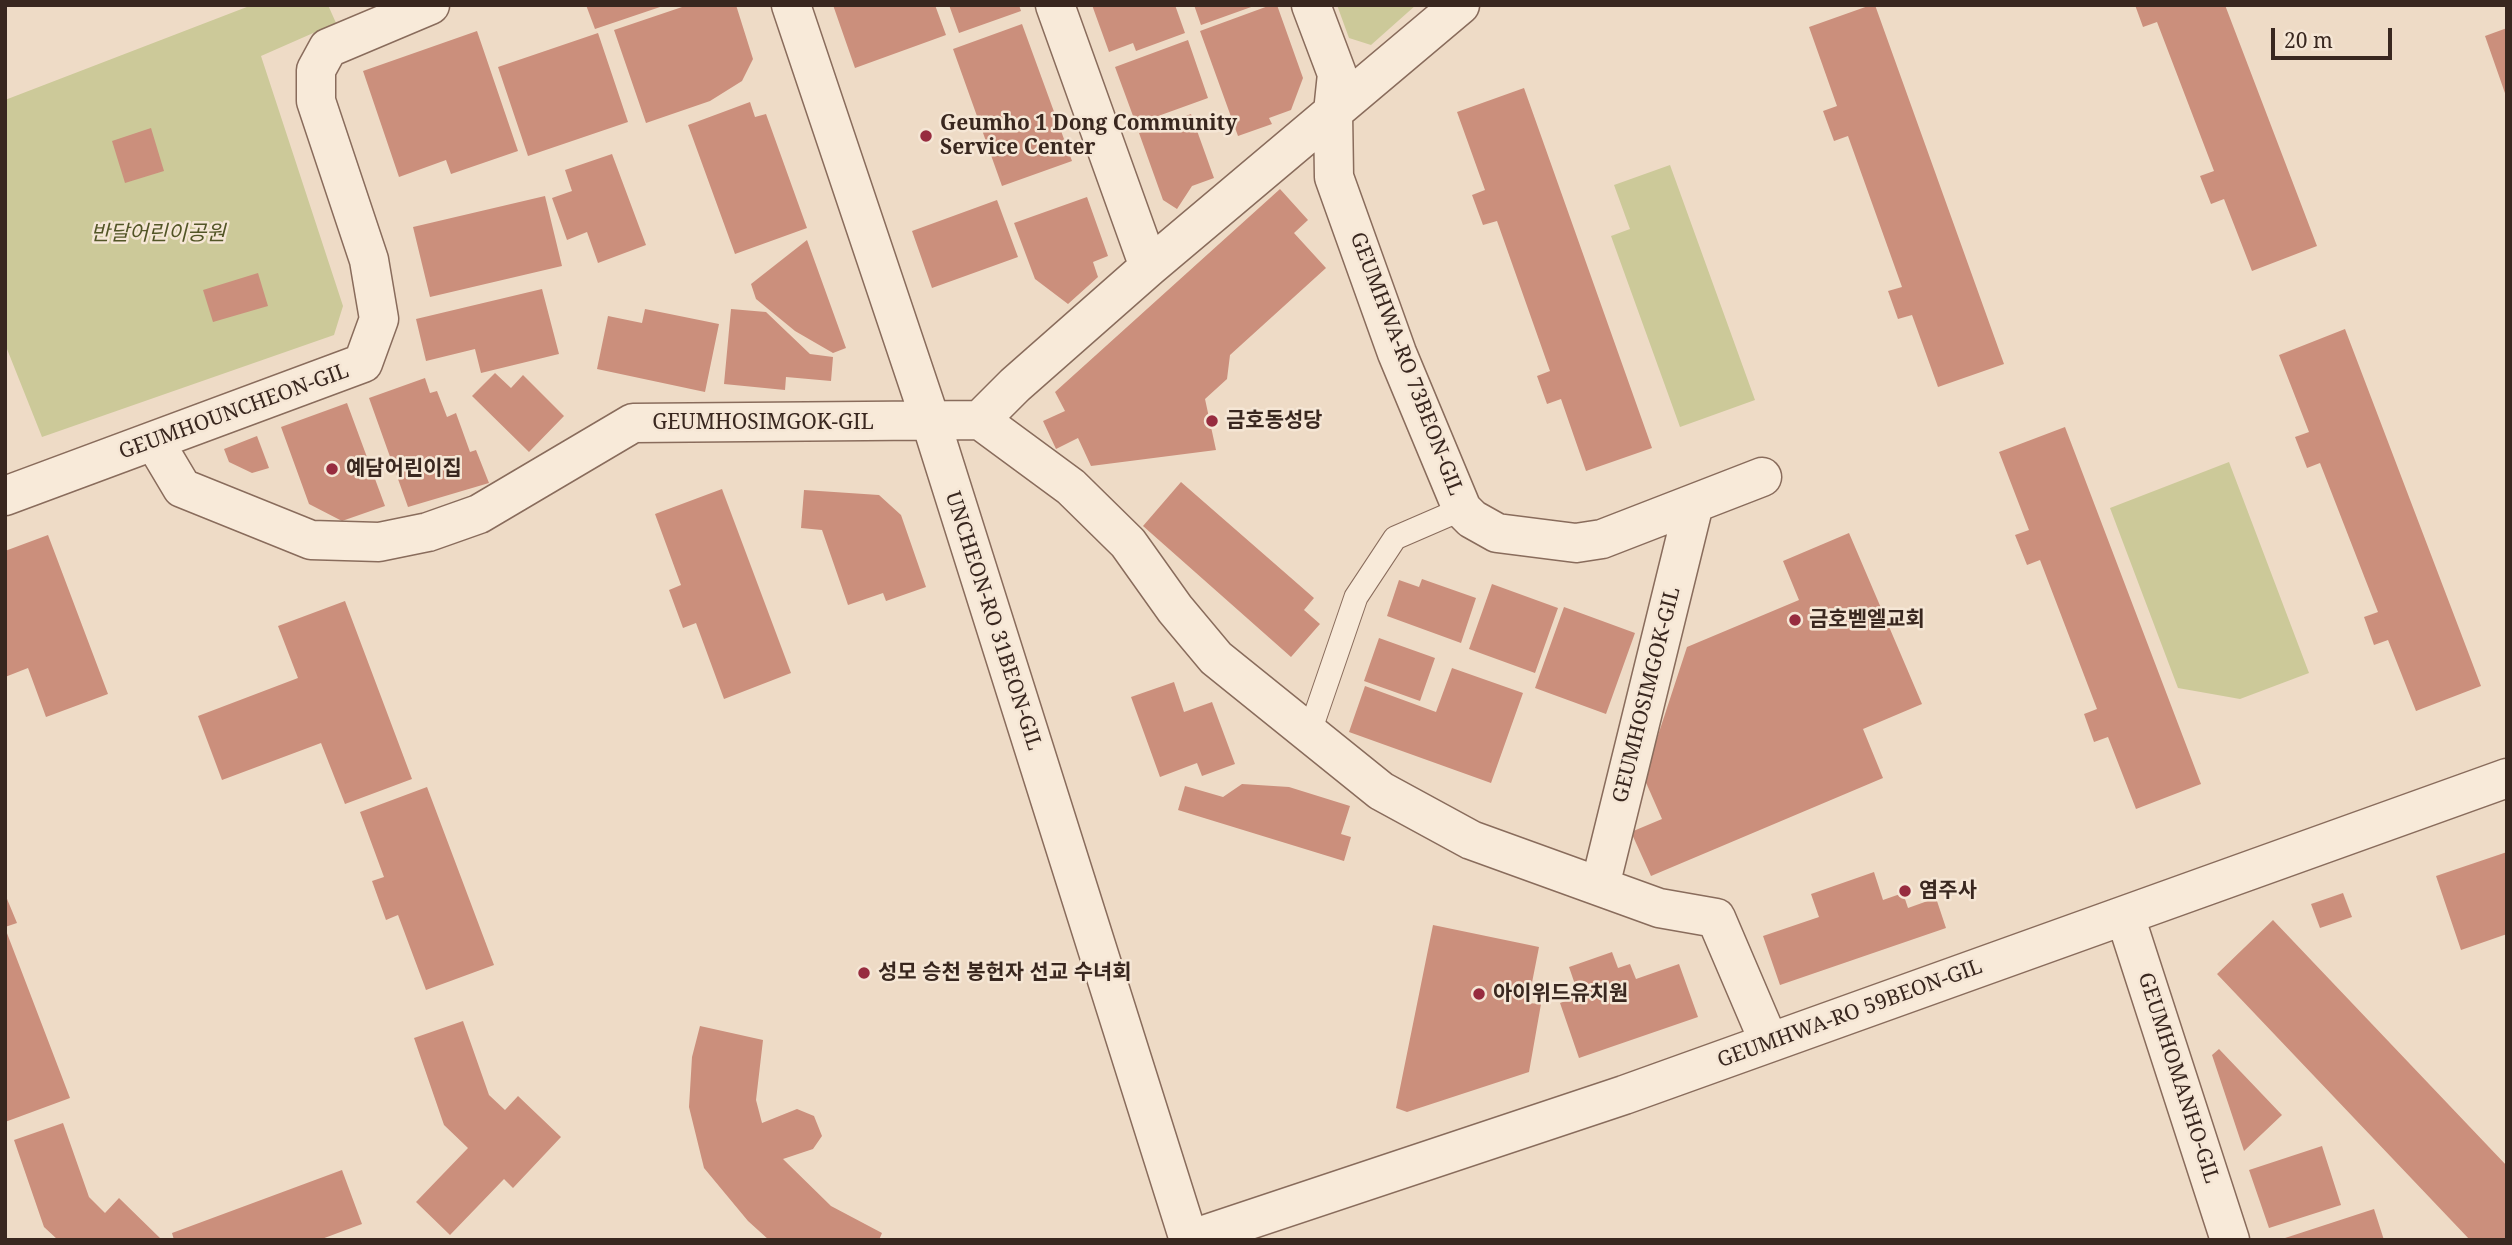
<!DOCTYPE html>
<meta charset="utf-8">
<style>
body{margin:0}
#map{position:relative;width:2512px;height:1245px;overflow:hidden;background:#eedbc6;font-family:"Noto Serif",serif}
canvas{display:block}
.frame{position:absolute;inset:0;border:7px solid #39271f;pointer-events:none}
.scale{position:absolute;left:2271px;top:28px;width:121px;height:32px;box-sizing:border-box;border:4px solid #39271f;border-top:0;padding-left:9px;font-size:21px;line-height:24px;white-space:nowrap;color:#39271f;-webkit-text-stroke:5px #f5e6d5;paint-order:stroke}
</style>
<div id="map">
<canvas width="2512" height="1245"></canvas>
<div class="frame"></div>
<div class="scale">20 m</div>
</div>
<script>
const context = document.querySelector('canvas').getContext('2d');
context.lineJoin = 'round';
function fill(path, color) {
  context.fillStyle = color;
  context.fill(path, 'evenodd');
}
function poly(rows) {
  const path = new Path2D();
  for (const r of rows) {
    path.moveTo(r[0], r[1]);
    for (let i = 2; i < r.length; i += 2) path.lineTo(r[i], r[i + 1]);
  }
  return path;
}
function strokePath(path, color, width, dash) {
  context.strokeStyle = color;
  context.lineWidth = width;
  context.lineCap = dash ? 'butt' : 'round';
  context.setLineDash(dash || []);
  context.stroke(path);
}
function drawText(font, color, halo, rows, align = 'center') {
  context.font = font + ' "Noto Serif","Noto Sans KR",serif';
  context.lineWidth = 5;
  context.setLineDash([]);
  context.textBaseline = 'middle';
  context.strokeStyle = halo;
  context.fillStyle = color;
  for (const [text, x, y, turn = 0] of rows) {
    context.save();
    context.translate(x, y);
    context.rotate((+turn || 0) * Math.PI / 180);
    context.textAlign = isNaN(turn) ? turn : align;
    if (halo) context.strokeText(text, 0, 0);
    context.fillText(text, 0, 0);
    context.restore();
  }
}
fill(poly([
 [252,5,328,5,336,23,261,56,343,306,334,335,42,437,5,344,5,100],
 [1337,5,1416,5,1371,45,1349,38],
 [1670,165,1755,400,1680,427,1611,236,1630,229,1614,185],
 [2229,462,2309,673,2240,699,2178,688,2110,508]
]), '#ccc999');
fill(poly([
 [586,5,663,5,663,6,595,29],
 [688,5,736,5,753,59,742,81,710,101,646,123,614,30],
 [833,5,935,5,946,35,855,68],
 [949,5,1019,5,1021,11,959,33],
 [1092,5,1175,5,1185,33,1136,51,1133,43,1109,52],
 [1194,5,1254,5,1254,6,1201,25],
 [1271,5,1277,5,1303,78,1291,110,1269,118,1272,124,1238,136,1200,31],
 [1871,5,1875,5,2004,364,1938,387,1912,315,1898,319,1888,291,1902,287,1848,136,1834,141,1823,111,1837,106,1809,27],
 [2135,5,2225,5,2317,246,2252,271,2224,199,2211,204,2200,176,2214,171,2157,22,2143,27],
 [1022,24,1072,161,1002,186,953,49],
 [2507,28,2507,95,2506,96,2485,36],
 [477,31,518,151,451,174,446,160,399,177,363,71],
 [598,33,628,122,528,156,498,67],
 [1188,40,1208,98,1136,124,1115,67],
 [1524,88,1652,448,1586,471,1561,399,1547,404,1537,376,1550,371,1497,221,1483,225,1472,195,1485,190,1457,112],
 [750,102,755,117,766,114,807,228,735,254,688,125],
 [1191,114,1214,178,1192,186,1177,209,1163,200,1139,133],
 [151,128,164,171,125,183,112,141],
 [612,154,646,245,598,263,587,232,567,240,552,198,572,191,565,170],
 [1280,189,1308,220,1294,233,1326,268,1230,355,1227,379,1205,399,1216,450,1091,466,1078,438,1056,449,1043,421,1065,411,1055,392],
 [545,196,562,266,430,297,413,227],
 [1087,197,1108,256,1093,262,1098,277,1068,304,1035,279,1014,223],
 [997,200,1018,257,932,288,912,231],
 [807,240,846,348,833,353,795,331,756,299,751,284],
 [258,273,268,306,213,322,203,290],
 [542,289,559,354,481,373,475,349,426,361,416,319],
 [645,309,719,324,705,392,597,369,608,316,642,323],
 [731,309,766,312,810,354,833,357,831,381,786,377,785,390,724,384],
 [2345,329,2481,686,2416,711,2388,640,2374,645,2364,617,2378,612,2320,463,2307,468,2295,437,2309,432,2279,355],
 [495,373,511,388,523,375,564,416,529,452,472,396],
 [425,378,430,393,437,391,447,417,456,413,470,452,476,450,489,483,408,507,369,398],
 [347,403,385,506,342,521,309,504,281,427],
 [2065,427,2201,784,2136,809,2108,737,2094,742,2084,714,2097,709,2040,560,2027,565,2015,535,2029,530,1999,452],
 [257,436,269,468,252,473,229,462,224,449],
 [1181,482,1314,598,1304,610,1320,624,1291,657,1143,526],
 [722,489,791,673,724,699,696,623,683,628,669,590,681,585,655,514],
 [804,490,879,495,901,515,926,587,886,601,883,593,848,605,822,530,801,528],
 [1849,533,1922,704,1863,729,1883,778,1651,876,1631,832,1662,819,1644,778,1687,647,1799,600,1783,561],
 [48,535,108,694,46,717,28,668,5,677,5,551],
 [1422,579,1476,598,1461,643,1387,616,1399,580,1419,587],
 [1492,584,1558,608,1535,673,1469,649],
 [345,601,412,779,345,804,321,743,222,780,198,716,298,678,278,626],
 [1564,607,1635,633,1606,714,1535,688],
 [1379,638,1435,658,1420,701,1364,681],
 [1452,668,1523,693,1491,783,1349,732,1365,686,1436,712],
 [1174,682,1184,712,1212,702,1235,764,1202,776,1197,763,1160,777,1131,697],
 [1242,784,1289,787,1350,806,1341,834,1351,837,1344,861,1178,810,1185,786,1223,797],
 [427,787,494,965,426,990,398,915,386,920,372,881,384,877,360,812],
 [2507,852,2507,934,2461,950,2436,876],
 [1874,872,1883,900,1903,893,1908,908,1936,898,1946,928,1780,985,1763,936,1819,917,1811,894],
 [2343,893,2352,917,2320,928,2311,904],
 [5,894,17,923,5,927],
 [2273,920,2507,1166,2507,1240,2470,1240,2217,974],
 [1433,925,1539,947,1528,1003,1541,1004,1529,1072,1407,1112,1396,1108],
 [5,928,70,1098,5,1122],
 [1612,952,1618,968,1630,964,1636,979,1679,964,1698,1017,1579,1058,1560,1003,1579,996,1569,967],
 [463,1021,489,1095,505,1110,518,1096,561,1137,513,1188,504,1179,450,1235,416,1202,468,1148,444,1125,414,1038],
 [700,1026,763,1040,756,1100,762,1123,797,1109,814,1116,822,1136,813,1149,783,1159,831,1206,882,1233,879,1240,769,1240,748,1221,704,1168,689,1107,692,1057],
 [2219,1049,2282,1115,2244,1151,2212,1055],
 [63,1123,89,1197,105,1213,119,1198,162,1240,58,1240,44,1227,14,1140],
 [2322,1146,2341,1205,2269,1228,2249,1170],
 [342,1170,362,1224,319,1240,174,1240,172,1233],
 [2374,1209,2384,1240,2282,1240,2282,1239]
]), '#cb8f7c');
const service = poly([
 [1309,734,1356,597,1395,538,1462,509]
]);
const minor = poly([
 [791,5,931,422,1189,1240,1624,1095,2507,778],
 [1055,5,1149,267],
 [1311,5,1337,74,1333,112,1334,177,1397,353,1462,509,1472,519,1497,533,1576,543,1602,539,1762,477],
 [980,420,1015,385,1149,267,1460,5],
 [154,441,182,488,311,540,379,542,428,532,479,514,633,423,980,420,1071,487,1128,543,1175,609,1216,658,1381,791,1471,840,1659,908,1716,918,1769,1042],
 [5,496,363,363,379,319,369,260,316,101,316,70,328,48,430,5],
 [1600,886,1694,504],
 [2125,916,2230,1240]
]);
strokePath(service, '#896c5c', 25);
strokePath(minor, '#896c5c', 41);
strokePath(service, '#f8ead9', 23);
strokePath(minor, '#f8ead9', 38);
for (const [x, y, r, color] of [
 [926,136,7,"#972c3f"],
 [1212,421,7,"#972c3f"],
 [332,469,7,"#972c3f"],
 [1795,620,7,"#972c3f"],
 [1905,891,7,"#972c3f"],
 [864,973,7,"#972c3f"],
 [1479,994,7,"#972c3f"]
]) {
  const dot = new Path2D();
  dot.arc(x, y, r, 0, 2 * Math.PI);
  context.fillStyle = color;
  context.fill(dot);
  strokePath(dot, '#f5e6d5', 2.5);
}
drawText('bold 21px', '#39271f', '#f5e6d5', [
 ["Geumho 1 Dong Community",940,124],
 ["Service Center",940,148],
 ["금호동성당",1226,421],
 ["예담어린이집",346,469],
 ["금호벧엘교회",1809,620],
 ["염주사",1919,891],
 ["성모 승천 봉헌자 선교 수녀회",878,973],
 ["아이위드유치원",1493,994]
], 'left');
drawText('italic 21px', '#525526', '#f5e6d5', [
 ["반달어린이공원",158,234]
]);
drawText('21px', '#39271f', '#f5e6d5', [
 ["GEUMHWA-RO 73BEON-GIL",1406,364,69],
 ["GEUMHOUNCHEON-GIL",234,412,-20],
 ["GEUMHOSIMGOK-GIL",763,423],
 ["UNCHEON-RO 31BEON-GIL",993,621,72],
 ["GEUMHOSIMGOK-GIL",1647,695,-76],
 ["GEUMHWA-RO 59BEON-GIL",1850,1014,-20],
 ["GEUMHOMANHO-GIL",2178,1078,72]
]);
</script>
